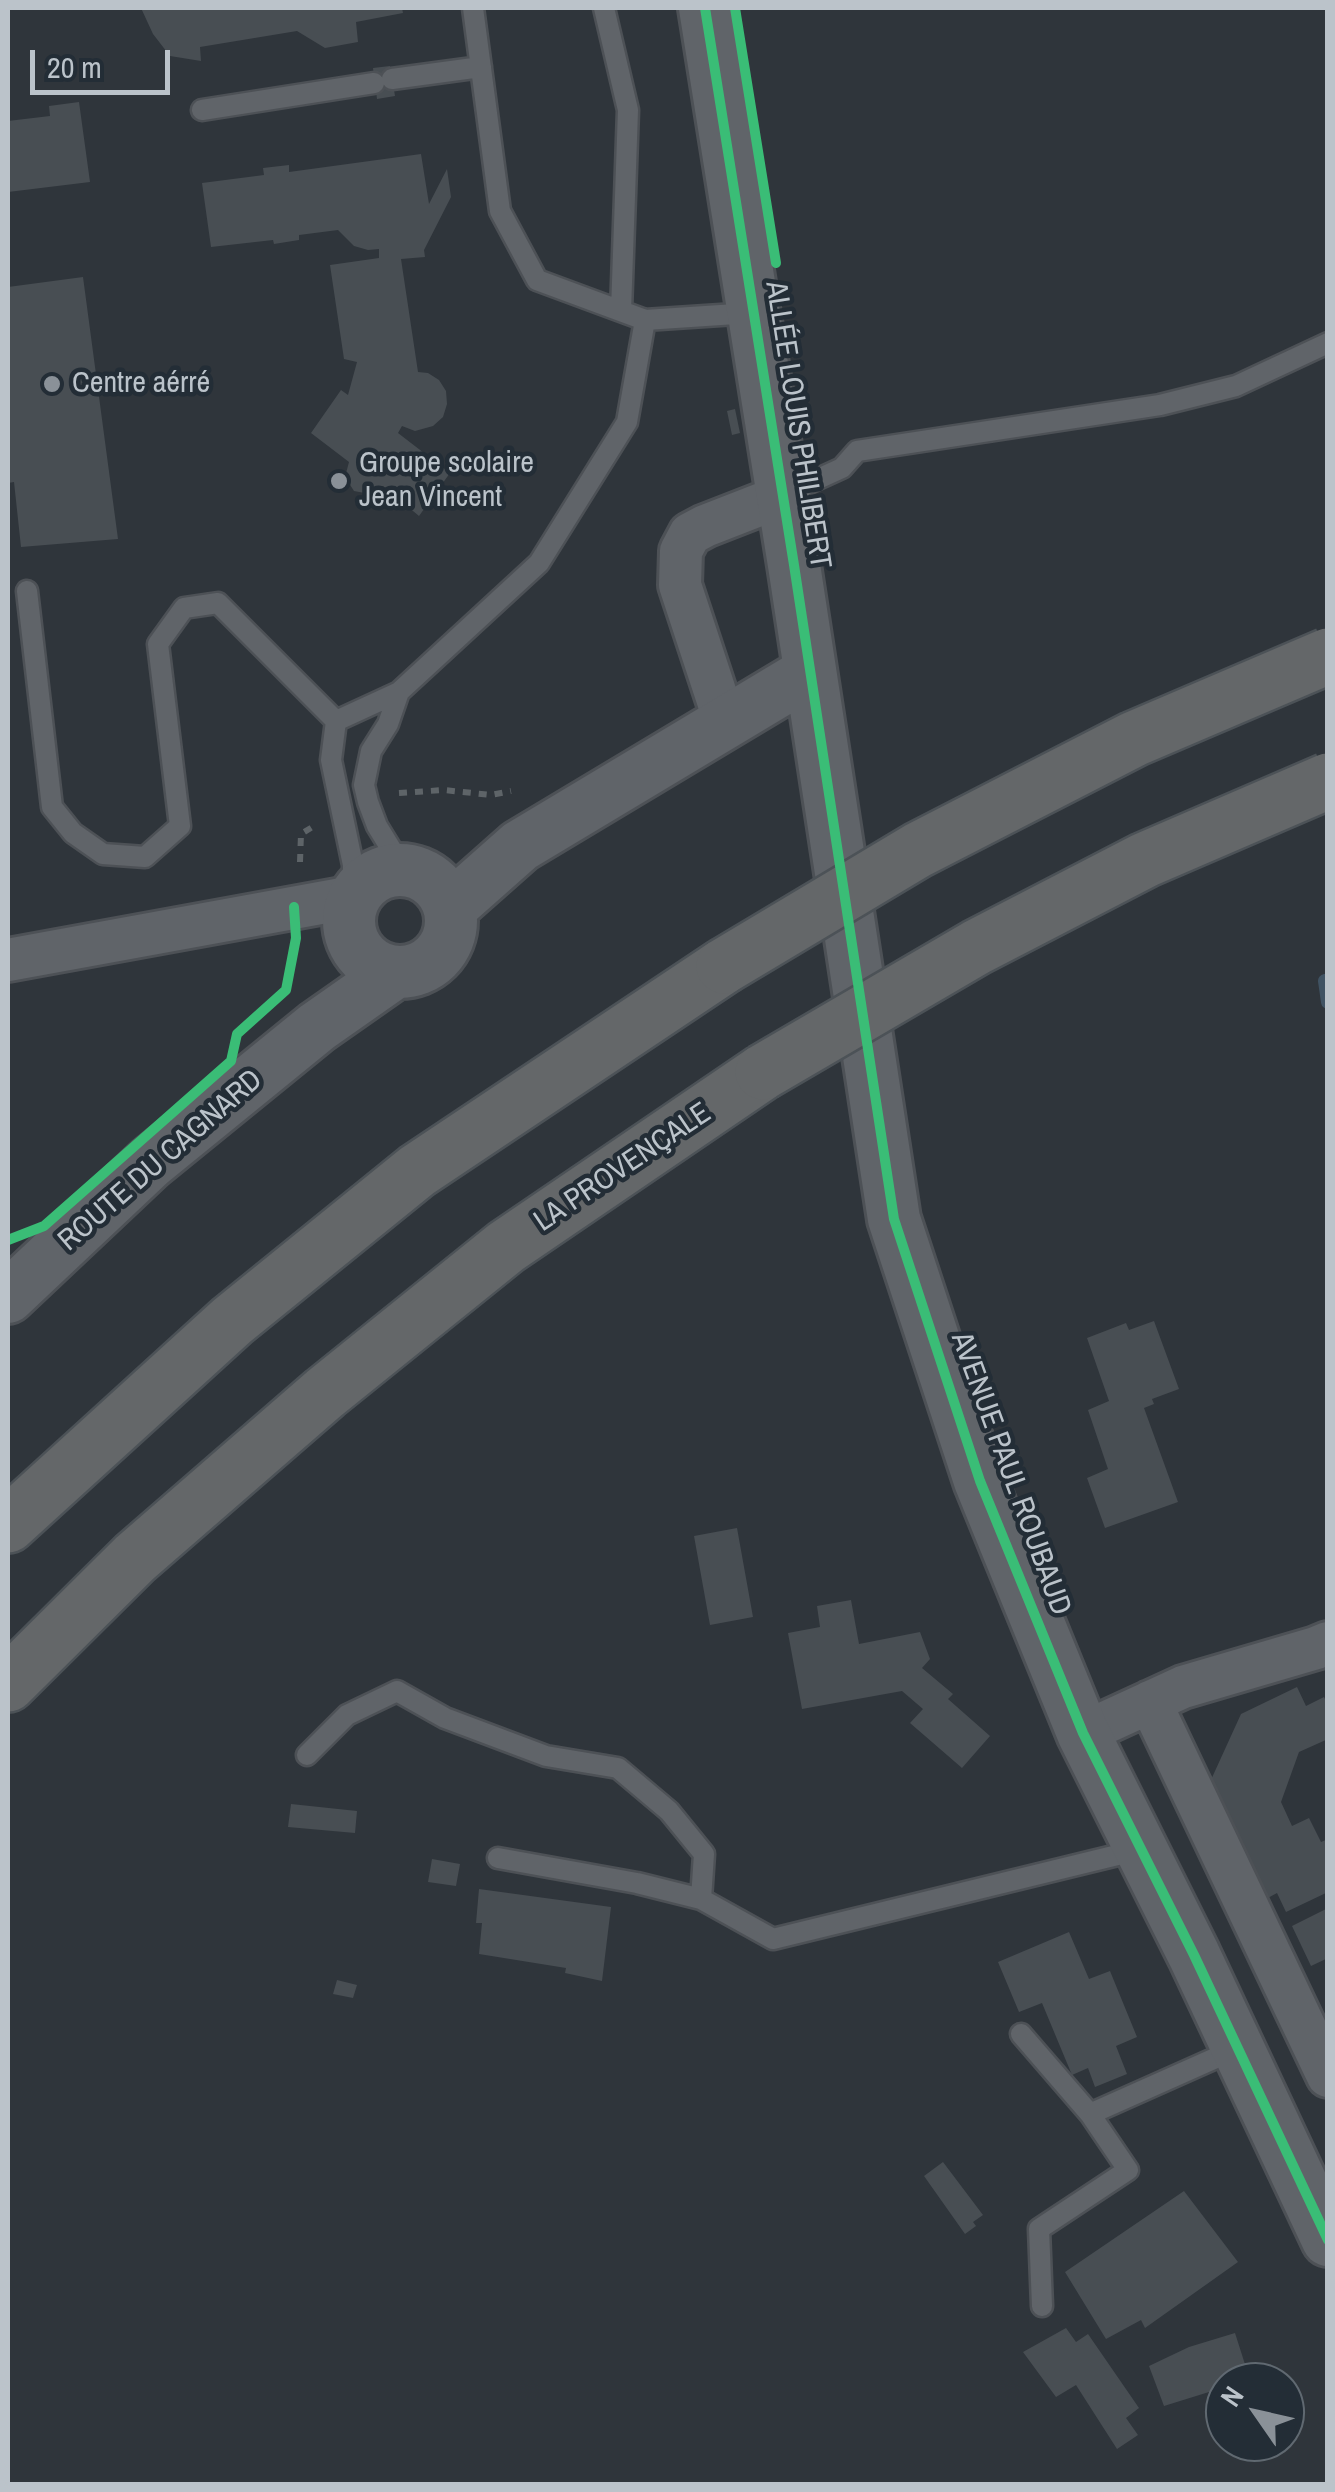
<!DOCTYPE html>
<meta charset="utf-8">
<style>
body{margin:0}
#map{position:relative;width:1335px;height:2492px;overflow:hidden;background:#2f353b;font-family:"Archivo Narrow",sans-serif}
canvas{display:block}
.frame{position:absolute;inset:0;border:10px solid #bbc3ca;pointer-events:none}
.north{position:absolute;left:1205px;top:2362px;width:100px;height:100px;box-sizing:border-box;background:#232d36;border:2px solid #606971;border-radius:50%;rotate:304deg;font-size:28px;font-weight:700;line-height:40px;text-align:center;color:#bbc3ca}
.north::after{content:'';display:block;margin:auto;width:35px;height:45px;background:#8a9198;clip-path:polygon(50% 0,100% 100%,50% 72%,0 100%)}
.scale{position:absolute;left:30px;top:50px;width:140px;height:45px;box-sizing:border-box;border:5px solid #bbc3ca;border-top:0;padding-left:12px;font-size:30px;line-height:35px;white-space:nowrap;color:#bbc3ca;-webkit-text-stroke:8px #232d36;paint-order:stroke}
</style>
<div id="map">
<canvas width="1335" height="2492"></canvas>
<div class="frame"></div>
<div class="north">N</div>
<div class="scale">20 m</div>
</div>
<script>
const context = document.querySelector('canvas').getContext('2d');
context.lineJoin = 'round';
function poly(rows) {
  const path = new Path2D();
  for (const r of rows) {
    if (r.length === 3) {
      path.moveTo(r[0] + r[2], r[1]);
      path.arc(r[0], r[1], r[2], 0, 2 * Math.PI);
      continue;
    }
    path.moveTo(r[0], r[1]);
    for (let i = 2; i < r.length; i += 2) path.lineTo(r[i], r[i + 1]);
  }
  return path;
}
function strokePath(path, color, width, dash) {
  context.strokeStyle = color;
  context.lineWidth = width;
  context.lineCap = dash ? 'butt' : 'round';
  context.setLineDash(dash || []);
  context.stroke(path);
}
function fill(path, color) {
  context.fillStyle = color;
  context.fill(path, 'evenodd');
}
function drawText(font, color, halo, rows, align = 'center') {
  context.font = font + ' "Archivo Narrow",sans-serif';
  context.lineWidth = 9;
  context.setLineDash([]);
  context.textBaseline = 'middle';
  context.strokeStyle = halo;
  context.fillStyle = color;
  for (const [text, x, y, turn = 0] of rows) {
    context.save();
    context.translate(x, y);
    context.rotate((+turn || 0) * Math.PI / 180);
    context.textAlign = isNaN(turn) ? turn : align;
    if (halo) context.strokeText(text, 0, 0);
    context.fillText(text, 0, 0);
    context.restore();
  }
}
strokePath(poly([
 [1325,981,1328,1002]
]), '#405363', 14);
fill(poly([
 [141,8,402,8,403,13,356,22,358,42,325,48,297,31,200,47,201,61,170,56,153,34],
 [390,66,395,96,377,99,373,68],
 [79,102,90,182,8,192,8,121,50,116,49,106],
 [421,154,429,204,447,169,451,197,424,250,425,257,401,259,418,372,428,373,439,380,446,391,447,404,443,417,433,426,415,431,402,426,398,433,450,473,419,516,383,486,370,494,354,491,345,477,349,462,311,433,341,390,348,395,357,362,344,359,330,265,379,258,379,249,368,250,354,246,338,230,299,235,299,240,274,244,273,240,211,247,202,183,264,175,263,168,289,165,289,172],
 [83,277,118,539,21,547,14,482,8,483,8,287],
 [735,409,740,433,732,435,727,411],
 [1154,1321,1179,1389,1152,1399,1154,1404,1144,1408,1178,1502,1105,1528,1087,1478,1108,1469,1088,1410,1109,1401,1087,1338,1126,1323,1129,1330],
 [737,1528,753,1617,710,1625,694,1536],
 [851,1600,859,1644,920,1632,930,1659,922,1668,953,1694,948,1699,990,1736,962,1768,910,1723,923,1709,902,1691,802,1709,788,1633,820,1627,817,1606],
 [1297,1687,1306,1706,1324,1697,1328,1705,1328,1739,1299,1752,1281,1802,1292,1826,1309,1818,1321,1842,1328,1839,1328,1892,1286,1912,1277,1893,1266,1899,1210,1782,1241,1714],
 [291,1804,357,1811,355,1833,288,1827],
 [432,1859,460,1864,456,1886,428,1882],
 [479,1889,611,1907,602,1981,565,1973,566,1968,479,1954,482,1923,476,1923],
 [1328,1908,1328,1958,1311,1966,1292,1926],
 [1069,1932,1089,1979,1110,1971,1137,2037,1116,2046,1127,2074,1095,2087,1088,2068,1072,2075,1042,2003,1019,2012,998,1962],
 [337,1980,357,1985,353,1998,333,1994],
 [943,2162,983,2215,973,2222,976,2226,965,2234,924,2176],
 [1184,2191,1238,2262,1145,2328,1141,2320,1106,2339,1065,2272],
 [1066,2328,1076,2342,1088,2334,1139,2408,1126,2418,1138,2435,1117,2449,1076,2385,1056,2397,1023,2352],
 [1235,2333,1250,2380,1225,2382,1225,2387,1164,2406,1149,2366,1189,2347]
]), '#484e53');
const service = poly([
 [473,8,500,211,537,280,645,320,751,313],
 [604,8,628,110,621,311],
 [392,79,481,67],
 [202,110,374,83],
 [783,495,842,468,857,451,1160,405,1236,386,1328,343],
 [27,591,52,807,73,833,103,854,145,857,180,826,158,644,184,608,218,603,336,721],
 [399,692,388,724,371,751,364,785,368,802,377,826,404,870],
 [353,897,353,865,331,760,336,721,399,692,539,563,627,422,645,320],
 [307,1755,347,1715,397,1691,445,1718,546,1756,618,1768,669,1811,704,1854,701,1899,773,1939,1138,1850],
 [498,1858,637,1883,701,1899],
 [1021,2034,1090,2114,1238,2048],
 [1042,2306,1039,2229,1128,2170,1090,2114]
]);
const minor = poly([
 [725,722,680,585,681,551,690,534,705,526,782,496],
 [8,960,353,897],
 [1150,1702,1328,2076],
 [1083,1733,1183,1687,1316,1648,1328,1643]
]);
const tertiary = poly([
 [705,8,794,565,894,1219,980,1481,1083,1733,1194,1955,1328,2240],
 [400,921,51],
 [450,908,520,846,810,672],
 [8,1297,150,1163,317,1027,394,973]
]);
const motorway = poly([
 [8,1525,232,1321,417,1171,724,966],
 [8,1684,135,1558,325,1393,506,1247,763,1072]
]);
strokePath(service, '#4d5156', 25);
strokePath(minor, '#4d5156', 48);
strokePath(tertiary, '#4d5156', 58);
strokePath(motorway, '#4c5257', 60);
strokePath(poly([
 [399,793,444,790,491,795,511,791],
 [300,862,301,834,314,826]
]), '#5e6468', 6, [8, 8]);
strokePath(service, '#606469', 20);
strokePath(minor, '#606469', 42);
strokePath(tertiary, '#606469', 52);
strokePath(motorway, '#646769', 55);
const motorwayBridge = poly([
 [724,966,918,850,1134,739,1328,656],
 [763,1072,977,947,1145,860,1328,781]
]);
strokePath(motorwayBridge, '#4c5257', 60, []);
strokePath(motorwayBridge, '#646769', 55);
strokePath(poly([
 [705,8,794,565,894,1219,980,1481,1083,1733,1194,1955,1328,2240],
 [735,8,776,263],
 [8,1240,44,1226,231,1061,237,1034,286,990,296,938,294,907]
]), '#3abd76', 10);
for (const [x, y, r, color] of [
 [52,384,10,"#8a9198"],
 [339,481,10,"#8a9198"]
]) {
  const dot = new Path2D();
  dot.arc(x, y, r, 0, 2 * Math.PI);
  context.fillStyle = color;
  context.fill(dot);
  strokePath(dot, '#232d36', 4);
}
drawText('30px', '#bbc3ca', '#232d36', [
 ["Centre aérré",72,384],
 ["Groupe scolaire",359,464],
 ["Jean Vincent",359,498]
], 'left');
drawText('30px', '#bbc3ca', '#232d36', [
 ["ALLÉE LOUIS PHILIBERT",797,425,81],
 ["ROUTE DU CAGNARD",161,1161,-41],
 ["LA PROVENÇALE",623,1168,-34],
 ["AVENUE PAUL ROUBAUD",1010,1474,70]
]);
</script>
